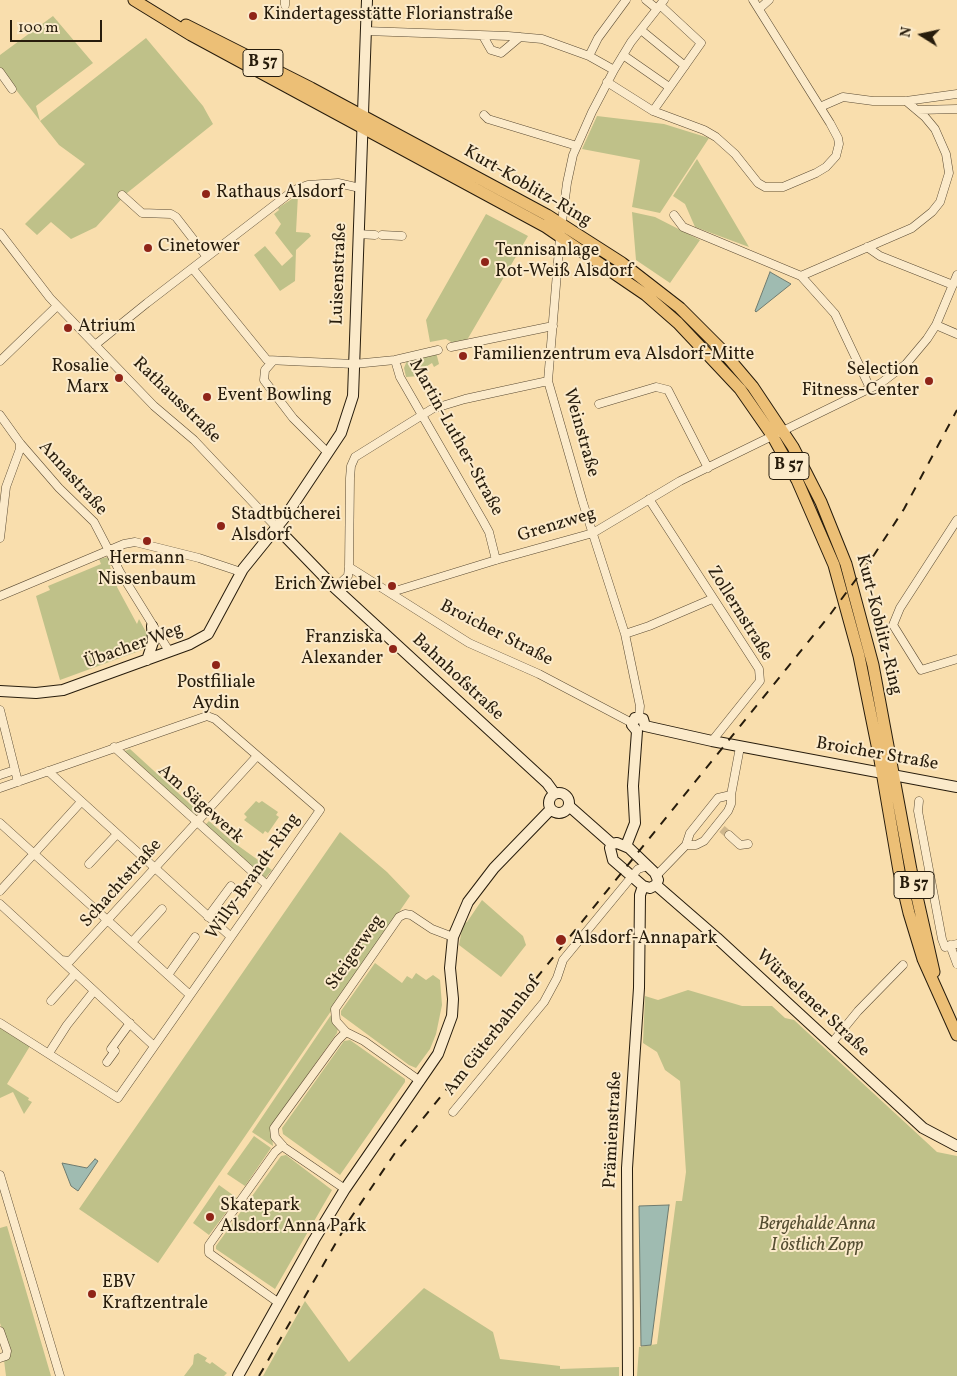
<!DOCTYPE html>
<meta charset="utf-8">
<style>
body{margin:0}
#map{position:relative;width:957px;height:1376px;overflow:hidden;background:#f9dead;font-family:Vollkorn,serif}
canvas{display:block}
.north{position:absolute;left:897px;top:10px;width:50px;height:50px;-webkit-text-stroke:4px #fbeaca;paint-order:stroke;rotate:280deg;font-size:14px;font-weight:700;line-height:20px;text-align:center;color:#271c0c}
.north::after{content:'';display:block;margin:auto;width:18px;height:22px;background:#271c0c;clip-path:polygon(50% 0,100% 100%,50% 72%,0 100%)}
.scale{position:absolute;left:10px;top:20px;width:92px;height:22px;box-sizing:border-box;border:2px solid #271c0c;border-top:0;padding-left:6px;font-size:15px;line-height:18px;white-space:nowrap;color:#271c0c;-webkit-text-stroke:4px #fbeaca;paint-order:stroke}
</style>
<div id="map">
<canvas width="957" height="1376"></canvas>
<div class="north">N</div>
<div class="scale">100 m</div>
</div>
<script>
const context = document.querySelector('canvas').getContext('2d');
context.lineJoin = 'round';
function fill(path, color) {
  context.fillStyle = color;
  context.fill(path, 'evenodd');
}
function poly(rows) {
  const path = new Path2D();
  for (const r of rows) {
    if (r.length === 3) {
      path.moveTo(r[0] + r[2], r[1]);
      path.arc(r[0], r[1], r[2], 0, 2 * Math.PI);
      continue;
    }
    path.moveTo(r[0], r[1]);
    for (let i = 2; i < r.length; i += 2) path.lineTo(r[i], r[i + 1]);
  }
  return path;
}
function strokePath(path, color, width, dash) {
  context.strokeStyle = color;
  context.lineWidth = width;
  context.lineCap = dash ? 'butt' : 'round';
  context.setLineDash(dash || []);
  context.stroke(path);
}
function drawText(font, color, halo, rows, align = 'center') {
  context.font = font + ' Vollkorn,serif';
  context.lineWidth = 4;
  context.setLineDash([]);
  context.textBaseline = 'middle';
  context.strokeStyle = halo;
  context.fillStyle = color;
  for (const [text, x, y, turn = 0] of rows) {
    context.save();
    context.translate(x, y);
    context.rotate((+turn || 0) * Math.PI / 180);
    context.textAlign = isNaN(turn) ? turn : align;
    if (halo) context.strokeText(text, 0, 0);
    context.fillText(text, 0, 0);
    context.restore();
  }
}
fill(poly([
 [53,16,93,63,36,106,40,121,146,38,203,106,213,124,127,193,96,227,71,239,51,222,37,235,25,224,85,164,59,145,40,121,0,69,0,55],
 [597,116,664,124,709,138,660,213,632,207,640,160,582,149],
 [697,159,749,247,695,227,685,204,673,196],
 [298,195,296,232,309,233,311,236,296,250,295,281,280,291,254,255,265,246,282,266,293,256,275,233,281,224,274,214,279,210,278,208],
 [632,212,655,217,700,240,670,283,636,260],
 [486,214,528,236,467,340,455,344,446,339,430,342,426,320],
 [436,352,439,364,434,367,432,363,419,371,420,376,406,377,404,368,408,358],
 [108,557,112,562,110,567,118,583,117,587,137,624,139,619,147,634,148,645,142,650,60,680,36,596,50,590,48,586,101,564,99,559],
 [130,749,199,812,194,817,122,752],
 [256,801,259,803,262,801,278,812,276,815,279,817,268,833,265,831,263,834,244,820,247,817,244,814],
 [209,821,233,842,272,870,264,880,204,826],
 [340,832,387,872,410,896,158,1263,79,1209],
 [482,900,523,936,526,945,501,977,459,945,463,924,467,922],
 [375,963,402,983,407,976,412,979,416,973,426,980,433,975,440,980,442,1005,436,1034,430,1049,416,1068,409,1065,341,1015,341,1011],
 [688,990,742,1006,772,1006,785,1018,794,1020,937,1152,957,1156,957,1376,637,1376,639,1347,657,1344,676,1201,682,1201,686,1172,680,1081,665,1070,657,1052,643,1043,645,996,658,1000],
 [331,1015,338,1028,337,1033,271,1126,273,1146,252,1132],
 [0,1028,30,1046,7,1084,29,1098,28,1100,32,1102,24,1114,13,1092,0,1098],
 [350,1040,405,1079,405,1082,340,1175,283,1134,282,1128,344,1041],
 [254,1136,271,1148,245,1186,227,1174],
 [286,1155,332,1190,275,1289,216,1249,216,1246,281,1156],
 [219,1185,237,1198,209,1235,193,1223],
 [7,1226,51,1376,6,1376,4,1360,9,1353,0,1323,0,1228],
 [424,1288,493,1332,500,1359,560,1366,560,1369,619,1367,619,1376,263,1376,305,1301,349,1362],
 [198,1353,207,1358,205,1361,210,1364,212,1362,227,1373,224,1376,184,1376,193,1364,194,1355]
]), '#bfc189');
const water = poly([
 [770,272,791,284,756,312,755,311,770,272],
 [95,1159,98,1161,78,1191,71,1186,62,1163,87,1168,95,1159],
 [669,1205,651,1345,641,1346,639,1206,669,1205]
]);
fill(water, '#9fbbb1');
strokePath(water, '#6f7b6f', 1);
strokePath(poly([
 [722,829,729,835]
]), '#cfb78d', 8, [8, 4]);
const street = poly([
 [646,0,657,9],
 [285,5,285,0],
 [760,8,769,0],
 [641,30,685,66],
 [365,31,508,36,542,39,589,56,614,70],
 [483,36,491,50,501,53,520,37],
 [623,55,669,87],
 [589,56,598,38,626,0],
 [0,72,12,89],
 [607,82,653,111,704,130,716,137,735,154,758,183,765,187,783,187,816,173,826,167,836,156,839,144,838,138,830,123,753,0],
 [820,107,843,97,873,101,906,101,957,94],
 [918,110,957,109],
 [653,111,701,43,660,5],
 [484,115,488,119,577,146],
 [122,195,142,213,171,214,176,217,207,257],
 [674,215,683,227,801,276,835,314,870,388],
 [0,233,50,298,154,406,194,440,277,528],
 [358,234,375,235],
 [382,235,402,236],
 [867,247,880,256,953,285],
 [193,269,267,360,354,364,395,360,438,350],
 [801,276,912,228,932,212,940,202,949,173,946,154,935,129,925,117,906,101],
 [936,325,957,334],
 [95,345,147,303,294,190,308,185,338,183,360,188],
 [451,347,553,326],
 [395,360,400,377,483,521,489,532,496,560],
 [0,361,57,306],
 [272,362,265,370,264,380,293,418,328,453],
 [599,404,656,387,668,390,708,468],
 [0,415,20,443,59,488,94,522,120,572,169,651],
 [649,499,759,669,760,681,712,741],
 [957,520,900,608,893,625,921,670,957,659],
 [0,538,6,487,20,449,20,443],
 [349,567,469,643,539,674,632,723],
 [335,588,348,576,349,567,350,478,351,466,355,457,432,409,465,399,548,381],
 [392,592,496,560,593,533,680,481,881,383,906,364,927,339,936,325,957,275],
 [0,596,124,544,135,542,199,558,241,572],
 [625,634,649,626,712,599],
 [0,710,18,782],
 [639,717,640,706,625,634,583,503,548,381,560,237,567,183,573,155,592,112,614,70,631,42,664,0],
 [114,747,267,885],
 [48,771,230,936],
 [0,775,15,770],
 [0,788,207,716,215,719,320,810,118,1098,0,1023],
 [919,801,918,811,942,939,945,947,957,944],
 [0,823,190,995],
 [729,835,740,845,748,844],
 [686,845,696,845,704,841,728,811,731,804,731,795],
 [89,864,117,834],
 [657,875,686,845,690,833,718,798,731,795,740,747],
 [0,891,81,802],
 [0,904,61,960,70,961,257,756],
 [208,917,231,886],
 [132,942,162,909],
 [950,945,957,964],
 [62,961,154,1046],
 [168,975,195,937],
 [51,1001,75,974],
 [831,1044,858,1011,903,965],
 [49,1053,67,1025,94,991],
 [107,1062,115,1051,111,1049,130,1023],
 [420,1081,364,1041,346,1032,336,1021,335,1009,399,917,405,914,411,915,432,929,453,937],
 [453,1112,544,1002,557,978,563,960,638,869,648,866],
 [283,1146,275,1137,274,1128,338,1040,346,1032],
 [0,1175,60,1376],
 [279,1303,209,1253,209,1245,275,1152,282,1146,345,1189],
 [0,1331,7,1351,6,1356,0,1358]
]);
const secondary = poly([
 [277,528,335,588,547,783,555,794],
 [147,660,153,642,152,626],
 [0,691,36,693,63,690,190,644,208,634,243,569,285,517,341,433,353,396,367,0],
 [645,726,712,741,957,787],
 [637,731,632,725,635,718,643,719,645,726],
 [559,803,10],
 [569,806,612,844],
 [617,843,629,848,655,873,658,880,656,885,650,888,643,886,613,860,610,848,612,844,617,843],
 [626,846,635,823,633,786,637,731],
 [656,885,717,938,923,1128,957,1146],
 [238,1376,314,1240,345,1189,438,1054,452,1016,453,999,450,968,453,937,468,902,494,868,551,809],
 [628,1376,627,1168,639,988,640,895,643,886]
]);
const primary = poly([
 [134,0,191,35,546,227,646,295,678,323,740,389,772,435,797,480,834,565,859,656,880,760,899,871,909,913,923,959,957,1035],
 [186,25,311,88,547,215,622,263,680,308,720,348,753,387,793,447,821,502,846,564,873,665,911,870,934,972]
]);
strokePath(street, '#5c4c34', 9);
strokePath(secondary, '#271c0c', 12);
strokePath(primary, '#271c0c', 13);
strokePath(street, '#fbeaca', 8);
strokePath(secondary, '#fbeaca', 10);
strokePath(primary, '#ecbf76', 11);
strokePath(poly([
 [259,1376,348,1222,395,1153,829,616,874,555,904,509,957,410]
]), '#271c0c', 2, [9, 9]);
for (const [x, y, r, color] of [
 [253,16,5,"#8f2418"],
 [206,194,5,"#8f2418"],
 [148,248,5,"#8f2418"],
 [485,262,5,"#8f2418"],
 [68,328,5,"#8f2418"],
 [463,356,5,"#8f2418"],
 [119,378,5,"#8f2418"],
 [929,381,5,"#8f2418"],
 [207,397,5,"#8f2418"],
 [221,526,5,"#8f2418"],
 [147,541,5,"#8f2418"],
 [392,586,5,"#8f2418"],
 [393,649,5,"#8f2418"],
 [216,665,5,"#8f2418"],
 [561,940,6,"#8f2418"],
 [210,1217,5,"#8f2418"],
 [92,1294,5,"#8f2418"]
]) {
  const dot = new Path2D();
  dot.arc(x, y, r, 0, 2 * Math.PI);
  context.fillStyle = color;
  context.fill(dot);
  strokePath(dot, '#fbeaca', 2);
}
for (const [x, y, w] of [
 [263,63,40],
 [789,466,40],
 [914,885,40]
]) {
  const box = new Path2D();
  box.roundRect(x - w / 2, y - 13.5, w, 27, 4);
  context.fillStyle = '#fbeaca';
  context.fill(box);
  strokePath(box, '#271c0c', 1);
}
drawText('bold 16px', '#271c0c', null, [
 ["B 57",263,63],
 ["B 57",789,466],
 ["B 57",914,885]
]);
drawText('18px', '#271c0c', '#fbeaca', [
 ["Kindertagesstätte Florianstraße",263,16],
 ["Rathaus Alsdorf",216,194],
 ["Cinetower",158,248],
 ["Tennisanlage",495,252],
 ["Rot-Weiß Alsdorf",495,273],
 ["Atrium",78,328],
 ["Familienzentrum eva Alsdorf-Mitte",473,356],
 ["Rosalie",109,368,"right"],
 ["Marx",109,389,"right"],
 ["Selection",919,371,"right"],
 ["Fitness-Center",919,392,"right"],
 ["Event Bowling",217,397],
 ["Stadtbücherei",231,516],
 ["Alsdorf",231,537],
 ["Hermann",147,560,"center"],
 ["Nissenbaum",147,581,"center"],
 ["Erich Zwiebel",382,586,"right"],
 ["Franziska",383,639,"right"],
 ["Alexander",383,660,"right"],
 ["Postfiliale",216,684,"center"],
 ["Aydin",216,705,"center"],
 ["Alsdorf-Annapark",572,940],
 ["Skatepark",220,1207],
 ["Alsdorf Anna Park",220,1228],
 ["EBV",102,1284],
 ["Kraftzentrale",102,1305]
], 'left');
drawText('18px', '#271c0c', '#fbeaca', [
 ["Kurt-Koblitz-Ring",527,187,30],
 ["Luisenstraße",340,274,-88],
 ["Rathausstraße",176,401,44],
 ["Weinstraße",580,433,74],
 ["Martin-Luther-Straße",455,438,61],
 ["Annastraße",72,479,48],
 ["Grenzweg",557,526,-17],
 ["Zollernstraße",739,614,58],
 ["Kurt-Koblitz-Ring",878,625,76],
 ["Broicher Straße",496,634,27],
 ["Übacher Weg",134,647,-20],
 ["Bahnhofstraße",457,678,43],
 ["Broicher Straße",877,755,10],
 ["Am Sägewerk",200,805,42],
 ["Willy-Brandt-Ring",254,877,-55],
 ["Schachtstraße",122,884,-48],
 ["Steigerweg",356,953,-55],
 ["Würselener Straße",812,1004,43],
 ["Am Güterbahnhof",493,1037,-52],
 ["Prämienstraße",614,1130,-87]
]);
drawText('italic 18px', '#554e32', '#fbeaca', [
 ["Bergehalde Anna",817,1226],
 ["I östlich Zopp",817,1247]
]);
</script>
